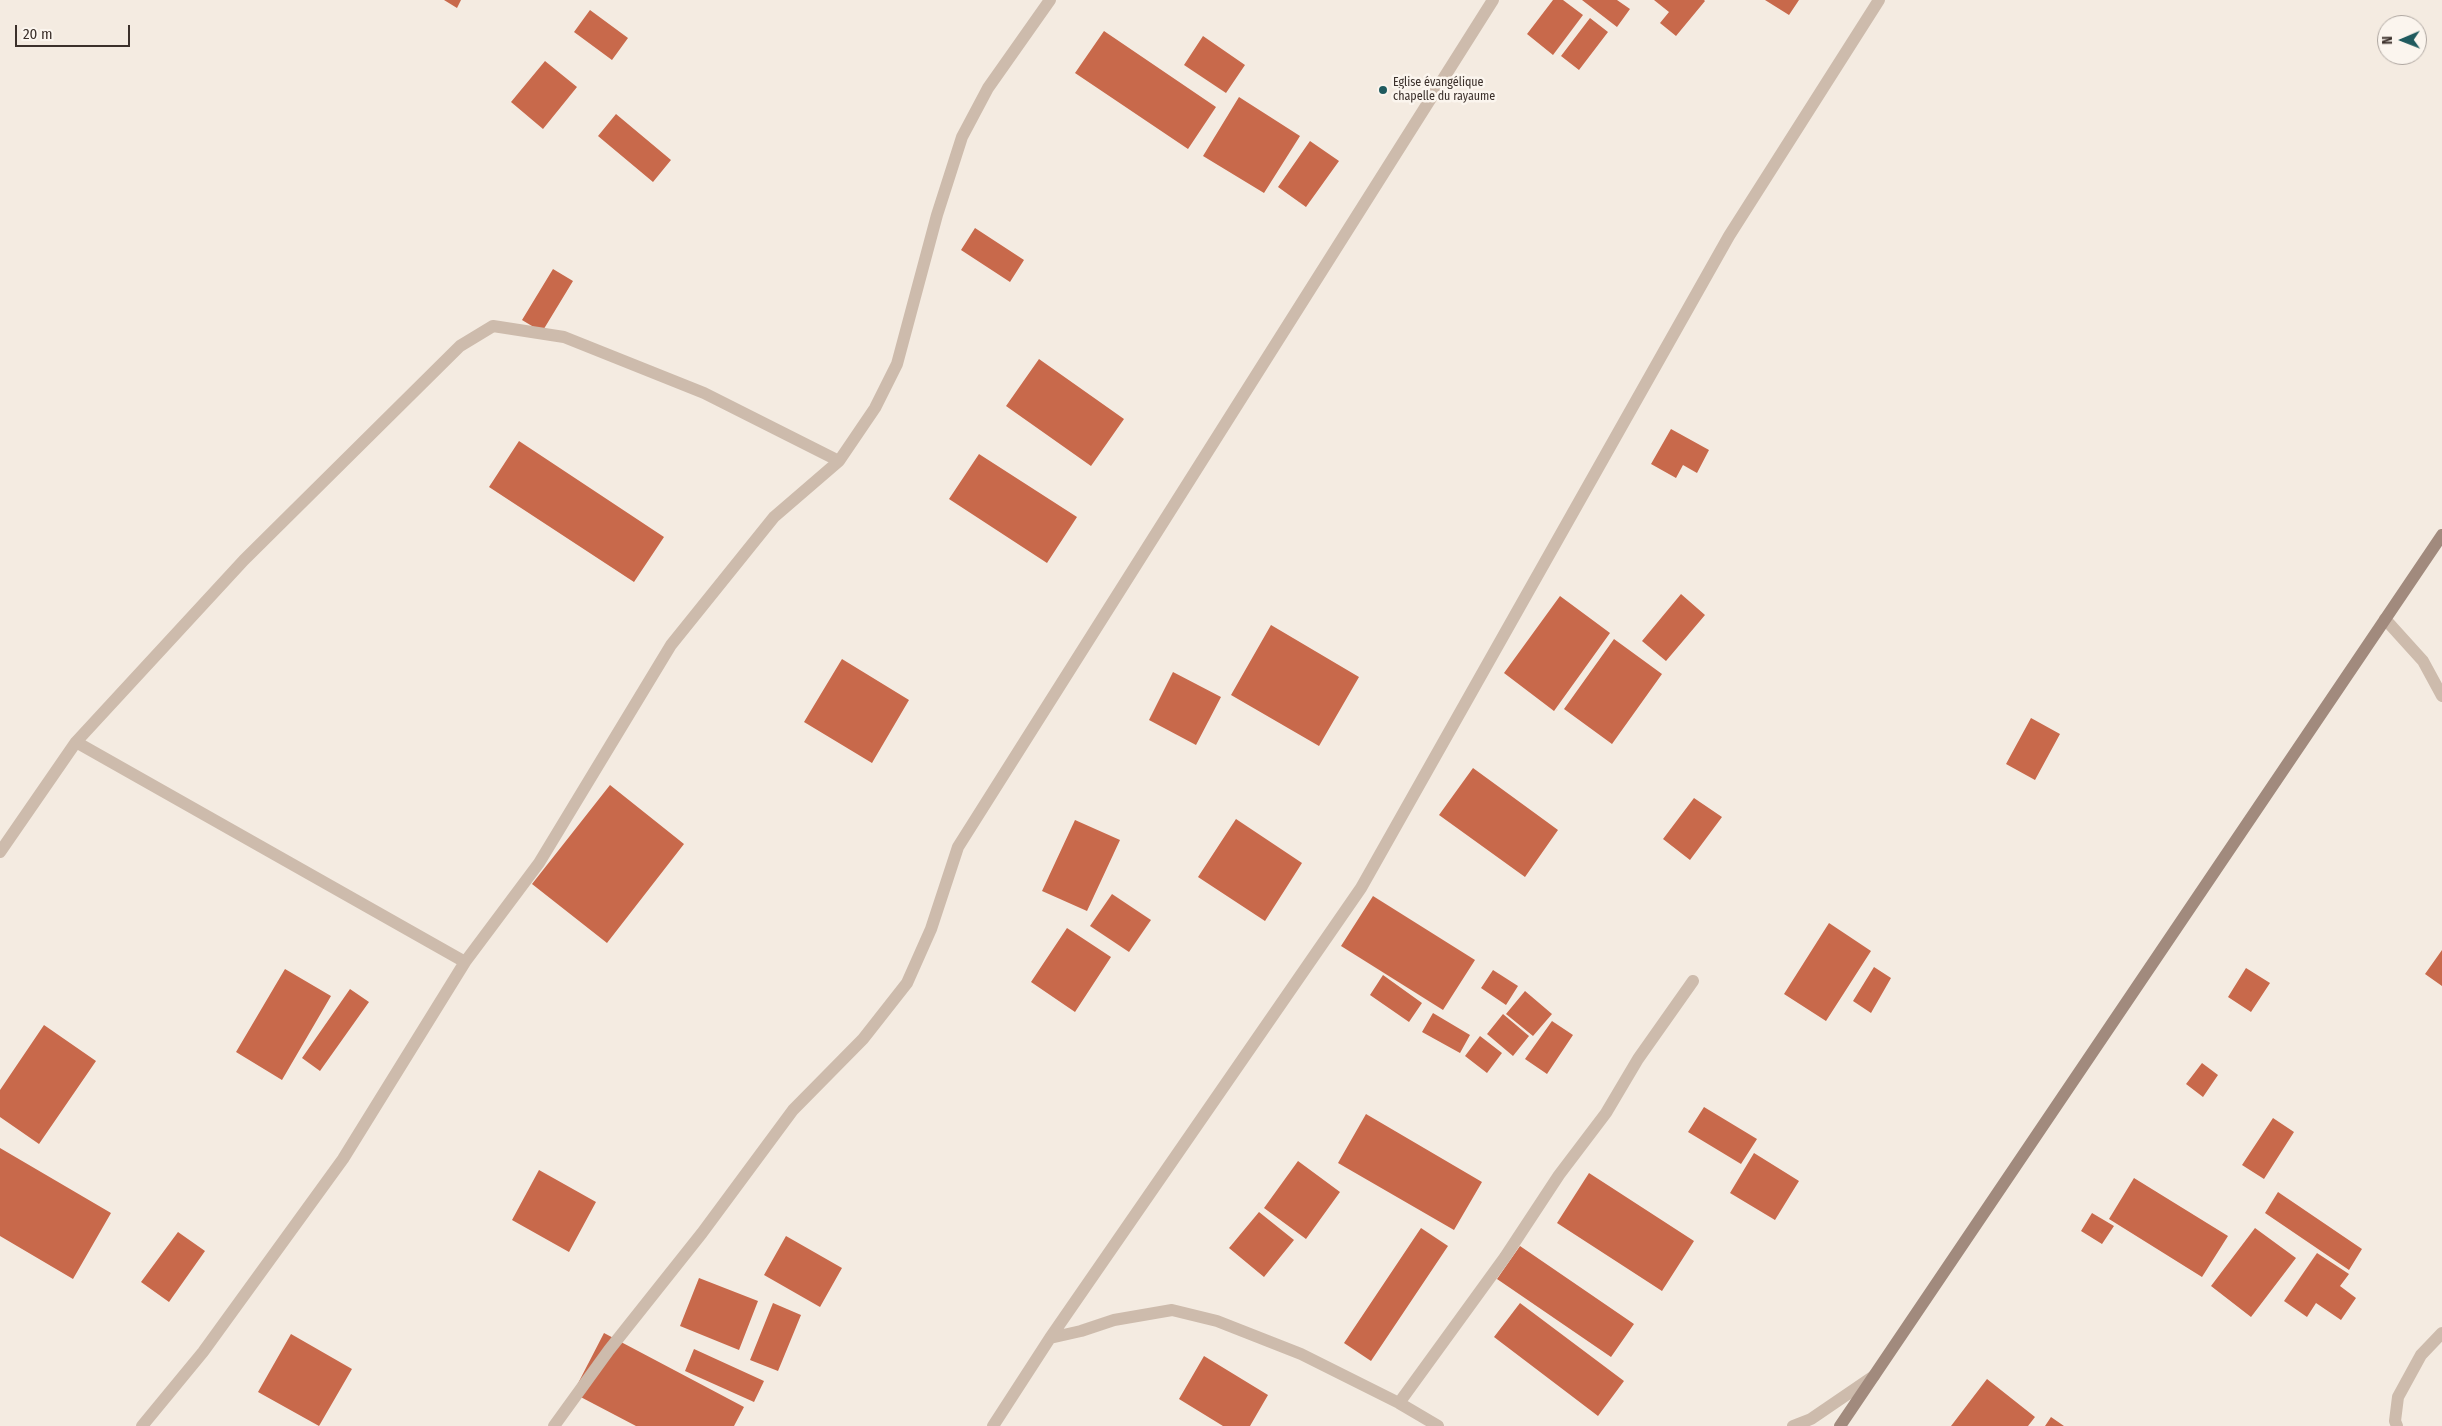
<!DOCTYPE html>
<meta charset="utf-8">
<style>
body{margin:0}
#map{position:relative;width:2442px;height:1426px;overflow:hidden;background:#f4ebe1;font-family:"Fira Sans Condensed",sans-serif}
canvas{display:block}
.north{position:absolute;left:2377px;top:15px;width:50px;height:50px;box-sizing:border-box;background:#fbf5ee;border:1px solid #aea6a0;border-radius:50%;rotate:269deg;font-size:14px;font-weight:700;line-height:20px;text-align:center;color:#3b302b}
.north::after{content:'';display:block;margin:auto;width:18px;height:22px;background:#1f5a5e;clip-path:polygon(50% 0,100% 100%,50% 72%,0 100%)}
.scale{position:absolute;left:15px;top:25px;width:115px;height:22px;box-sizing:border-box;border:2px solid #3b302b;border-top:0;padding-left:6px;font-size:15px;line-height:18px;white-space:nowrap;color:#3b302b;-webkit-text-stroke:4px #fbf5ee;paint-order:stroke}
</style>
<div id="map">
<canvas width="2442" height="1426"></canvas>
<div class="north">N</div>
<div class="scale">20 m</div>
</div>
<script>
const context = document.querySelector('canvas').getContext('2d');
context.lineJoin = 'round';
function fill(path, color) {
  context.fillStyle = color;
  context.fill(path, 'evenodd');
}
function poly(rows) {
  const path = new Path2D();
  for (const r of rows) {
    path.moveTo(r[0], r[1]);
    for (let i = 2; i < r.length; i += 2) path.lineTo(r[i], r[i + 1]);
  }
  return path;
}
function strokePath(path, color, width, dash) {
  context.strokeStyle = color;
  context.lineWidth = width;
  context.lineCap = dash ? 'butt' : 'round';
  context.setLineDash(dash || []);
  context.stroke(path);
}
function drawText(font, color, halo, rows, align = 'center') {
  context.font = font + ' "Fira Sans Condensed",sans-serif';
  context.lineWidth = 5;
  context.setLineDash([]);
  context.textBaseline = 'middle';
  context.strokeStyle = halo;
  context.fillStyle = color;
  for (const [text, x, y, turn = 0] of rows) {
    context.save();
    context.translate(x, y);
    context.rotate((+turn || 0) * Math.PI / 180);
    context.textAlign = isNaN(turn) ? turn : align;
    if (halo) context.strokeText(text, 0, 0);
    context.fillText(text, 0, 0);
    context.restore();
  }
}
fill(poly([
 [444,0,461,0,457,8],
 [1553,0,1563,0,1583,15,1553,55,1527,34],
 [1582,0,1617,0,1630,9,1617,27],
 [1654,0,1704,0,1705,1,1676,36,1660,23,1669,12],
 [1765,0,1799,0,1789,15],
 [590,10,628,38,612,60,574,32],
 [1590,18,1608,32,1579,70,1561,56],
 [1104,31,1216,107,1188,149,1075,73],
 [1203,36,1245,65,1226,93,1184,65],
 [545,61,577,87,543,129,511,102],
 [1239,97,1300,136,1264,193,1203,156],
 [616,114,671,160,653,182,598,136],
 [1310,141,1339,161,1306,207,1278,187],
 [975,228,1024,260,1010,282,961,250],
 [553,269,573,281,542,332,522,320],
 [1039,359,1124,419,1091,466,1006,406],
 [1671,429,1709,450,1697,473,1683,465,1676,478,1651,464],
 [519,441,664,537,634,582,489,487],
 [979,454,1077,517,1047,563,949,499],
 [1681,594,1705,615,1666,661,1642,641],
 [1560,596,1610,633,1554,711,1504,673],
 [1271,625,1359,677,1319,746,1231,695],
 [1614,639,1662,674,1612,744,1564,709],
 [842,659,909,700,872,763,804,722],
 [1173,672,1221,697,1196,745,1149,720],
 [2031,718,2060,734,2035,780,2006,764],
 [1473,768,1558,830,1525,877,1439,815],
 [610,785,684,844,607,943,532,884],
 [1694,798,1722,817,1690,860,1663,839],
 [1236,819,1302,863,1265,921,1198,877],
 [1075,820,1120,840,1087,911,1042,891],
 [1112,894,1151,920,1129,952,1090,926],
 [1373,896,1475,960,1443,1010,1341,946],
 [1829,923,1871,951,1826,1021,1784,994],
 [1067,928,1111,957,1075,1012,1031,982],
 [2442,950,2442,986,2425,974],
 [1874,967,1891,978,1871,1013,1853,1001],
 [2246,968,2270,983,2251,1012,2228,997],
 [285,969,331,996,282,1080,236,1052],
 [1493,970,1518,986,1506,1005,1481,988],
 [1383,975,1422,1003,1409,1022,1370,995],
 [350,989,369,1002,320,1071,302,1058],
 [1525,991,1552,1014,1533,1036,1506,1014],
 [1433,1013,1470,1035,1460,1053,1422,1032],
 [1503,1014,1529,1036,1513,1056,1487,1034],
 [1552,1021,1573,1035,1547,1074,1525,1059],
 [44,1025,96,1061,39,1144,0,1117,0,1090],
 [1480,1036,1502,1053,1487,1073,1465,1056],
 [2202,1063,2218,1075,2203,1097,2186,1084],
 [1704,1107,1757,1139,1741,1164,1688,1132],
 [1366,1114,1482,1182,1454,1230,1338,1163],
 [2273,1118,2294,1132,2264,1179,2242,1165],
 [0,1148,111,1213,73,1279,0,1236],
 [1754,1153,1799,1181,1775,1220,1730,1193],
 [1298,1161,1340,1192,1306,1239,1264,1208],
 [539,1170,596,1202,569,1252,512,1220],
 [1589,1173,1694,1241,1662,1291,1557,1223],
 [2134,1178,2228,1236,2202,1277,2109,1219],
 [2278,1192,2362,1249,2349,1270,2265,1213],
 [1259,1212,1294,1240,1264,1277,1229,1248],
 [2092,1213,2114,1226,2102,1244,2081,1231],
 [1421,1228,1448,1246,1371,1361,1344,1343],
 [2255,1228,2296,1258,2251,1317,2211,1286],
 [178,1232,205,1251,169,1302,141,1282],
 [786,1236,842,1268,820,1307,764,1275],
 [1520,1246,1634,1324,1611,1357,1497,1279],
 [2317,1253,2349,1274,2340,1286,2356,1298,2341,1320,2316,1303,2307,1317,2284,1301],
 [699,1278,758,1301,739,1350,680,1326],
 [773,1303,801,1315,778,1371,750,1360],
 [1520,1303,1624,1381,1598,1416,1494,1337],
 [604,1333,744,1407,734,1426,636,1426,573,1393],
 [291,1334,352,1369,319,1426,258,1392],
 [694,1349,764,1381,754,1402,685,1371],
 [1204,1356,1268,1395,1250,1426,1223,1426,1179,1399],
 [1987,1379,2035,1417,2028,1426,1951,1426],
 [2051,1417,2064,1426,2045,1426]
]), '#c8694b');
strokePath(poly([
 [2385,619,2423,661,2442,696],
 [76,742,465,962],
 [0,852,76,742,244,560,460,346,493,326,564,337,704,393,839,461],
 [1050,1338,1361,888,1729,236,1879,0],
 [1399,1403,1505,1257,1559,1175,1606,1113,1638,1059,1693,981],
 [142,1426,203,1352,343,1159,465,962,539,863,671,645,774,517,839,461,875,408,897,364,937,215,962,137,988,88,1050,0],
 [554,1426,609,1350,702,1233,793,1110,863,1039,907,983,931,929,958,847,1493,0],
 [993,1426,1050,1338,1081,1331,1114,1320,1172,1310,1217,1321,1301,1354,1399,1403,1438,1426],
 [1793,1426,1811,1419,1874,1376],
 [2397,1426,2395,1421,2398,1397,2421,1355,2442,1333]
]), '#cdbbac', 12);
strokePath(poly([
 [1840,1426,2442,535]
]), '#a18a7d', 12);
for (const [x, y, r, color] of [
 [1383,90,5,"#1f5a5e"]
]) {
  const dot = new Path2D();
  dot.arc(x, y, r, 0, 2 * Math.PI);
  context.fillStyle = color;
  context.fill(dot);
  strokePath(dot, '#fbf5ee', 2);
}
drawText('12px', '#3b302b', '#fbf5ee', [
 ["Eglise évangélique",1393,83],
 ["chapelle du rayaume",1393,97]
], 'left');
</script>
